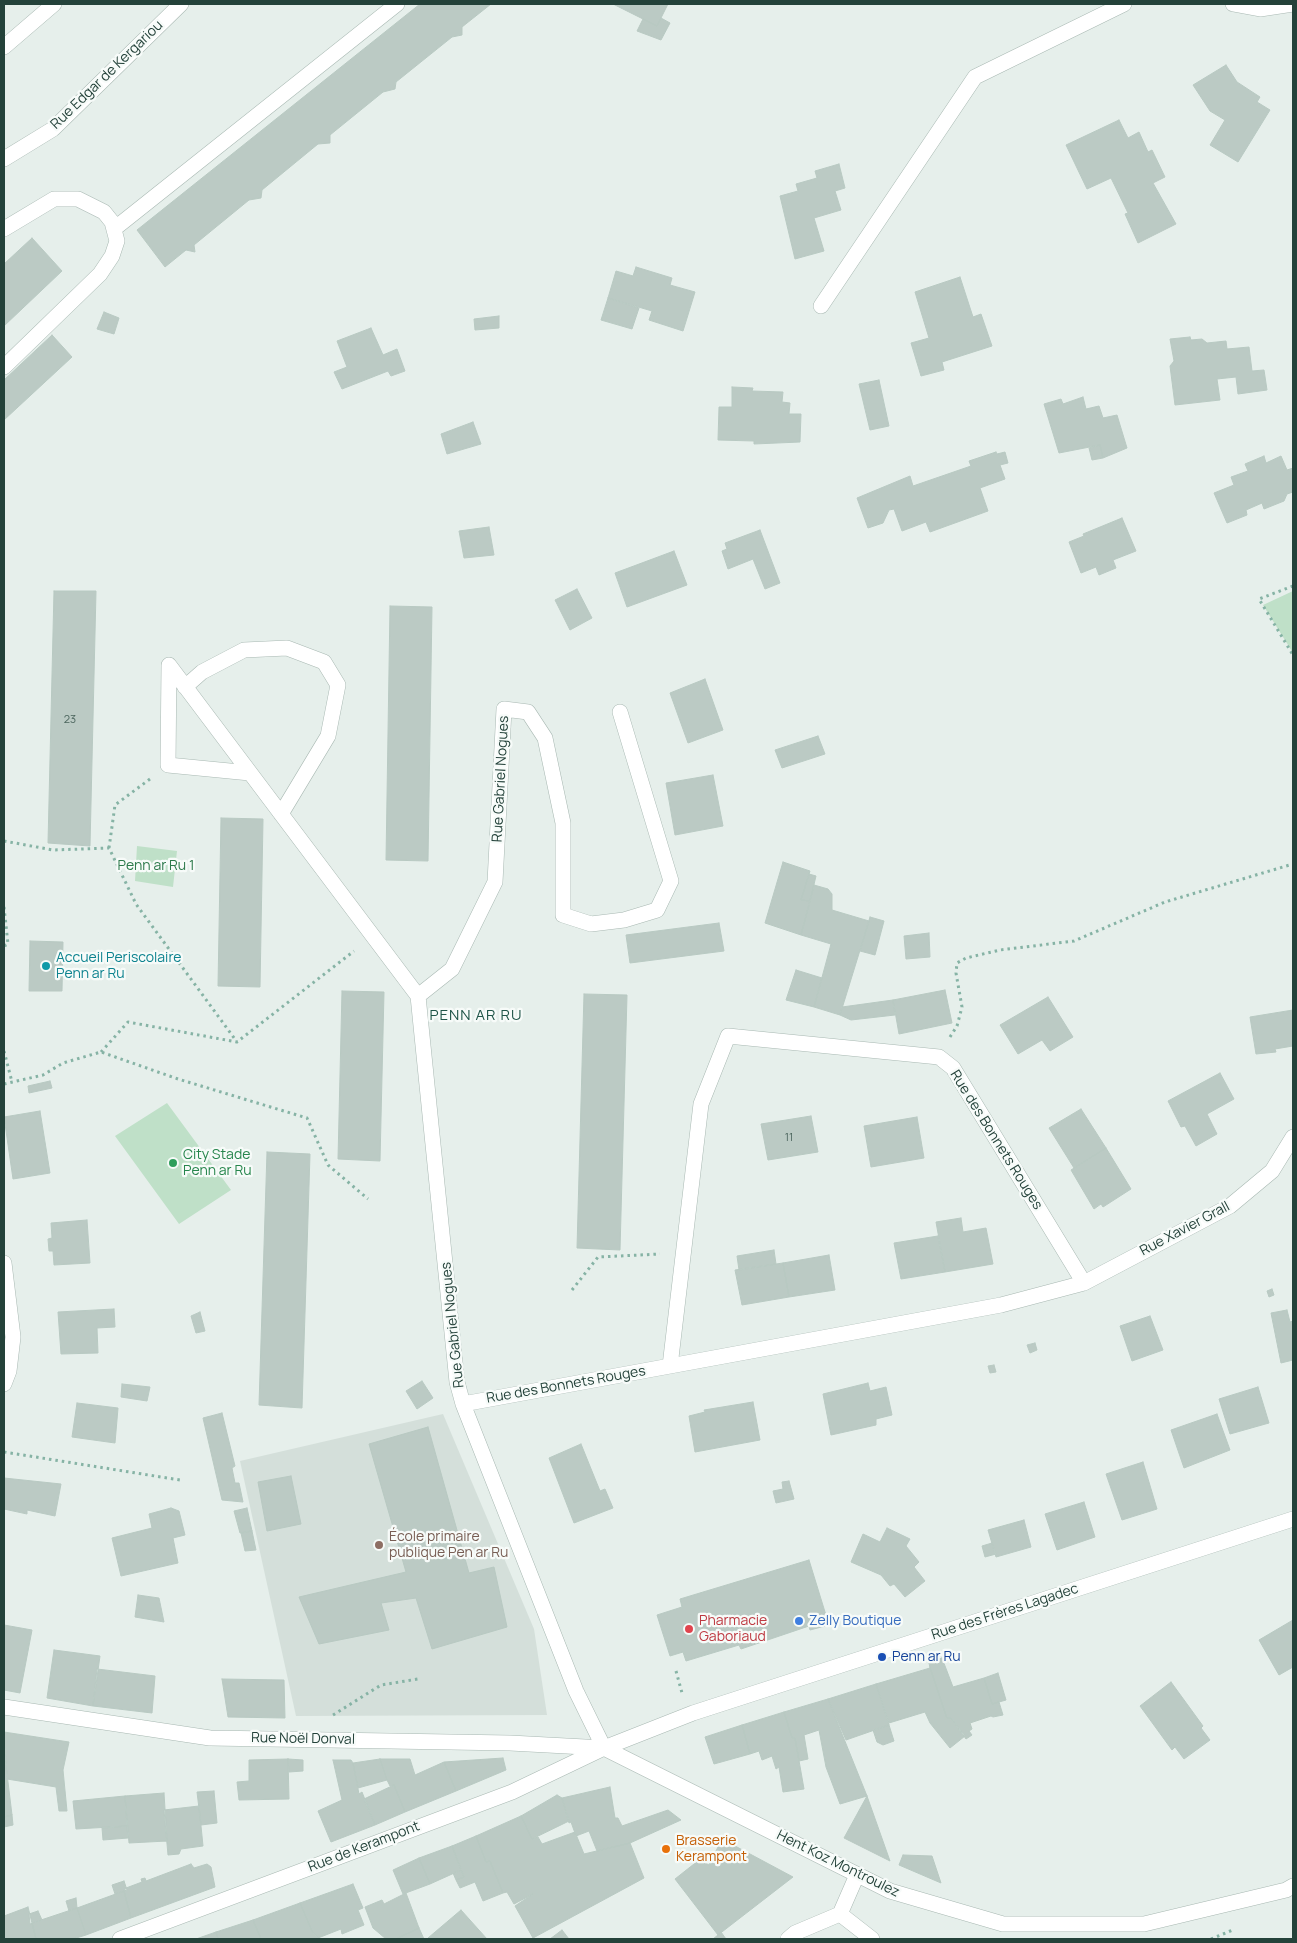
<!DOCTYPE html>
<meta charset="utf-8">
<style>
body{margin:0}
#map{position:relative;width:1297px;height:1943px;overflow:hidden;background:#e6efeb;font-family:Manrope,sans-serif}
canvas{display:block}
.frame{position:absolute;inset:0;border:5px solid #24423a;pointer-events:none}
</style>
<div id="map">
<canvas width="1297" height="1943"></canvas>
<div class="frame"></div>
</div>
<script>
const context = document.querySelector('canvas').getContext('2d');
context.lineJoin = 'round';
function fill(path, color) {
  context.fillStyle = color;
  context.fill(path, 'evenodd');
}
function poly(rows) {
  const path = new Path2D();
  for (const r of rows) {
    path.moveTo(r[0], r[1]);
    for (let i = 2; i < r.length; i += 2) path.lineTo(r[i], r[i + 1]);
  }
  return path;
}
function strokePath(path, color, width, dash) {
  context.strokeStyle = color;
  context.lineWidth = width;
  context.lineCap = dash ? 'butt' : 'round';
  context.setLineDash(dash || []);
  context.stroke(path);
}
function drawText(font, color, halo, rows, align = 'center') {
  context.font = font + ' Manrope,sans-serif';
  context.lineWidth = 4.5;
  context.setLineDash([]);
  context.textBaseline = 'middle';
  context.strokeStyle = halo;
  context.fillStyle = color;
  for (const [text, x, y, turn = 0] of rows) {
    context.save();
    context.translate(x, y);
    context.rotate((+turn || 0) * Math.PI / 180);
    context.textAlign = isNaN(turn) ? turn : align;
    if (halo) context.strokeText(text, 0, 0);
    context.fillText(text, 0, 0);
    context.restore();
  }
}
fill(poly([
 [443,1414,534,1629,547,1715,296,1716,240,1461]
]), '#d4dfda');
fill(poly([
 [1293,591,1293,653,1263,605],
 [137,846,177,851,173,887,135,881],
 [167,1103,231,1190,179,1224,115,1136]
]), '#bfe0c8');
const building = poly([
 [420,4,491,4,462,27,462,35,452,37,396,82,395,89,383,92,330,135,330,143,318,144,262,190,261,198,249,200,194,245,195,252,186,250,165,267,137,230,420,4],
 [613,4,668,4,657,26,613,4],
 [661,18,670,23,661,40,637,31,643,19,657,26,661,18],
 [1226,65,1237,82,1260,97,1257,102,1270,110,1238,162,1210,145,1225,120,1210,111,1193,85,1226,65],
 [1119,120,1128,138,1139,132,1148,152,1152,150,1165,177,1153,183,1176,224,1138,243,1125,214,1128,213,1111,178,1087,189,1066,145,1119,120],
 [839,164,845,188,835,191,841,210,814,218,824,251,795,259,780,196,798,191,796,184,817,178,815,171,839,164],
 [32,238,62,271,4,326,4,264,32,238],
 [636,267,672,278,670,285,695,292,683,331,649,320,652,311,608,298,616,271,633,276,636,267],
 [960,277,973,317,981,314,992,346,942,362,944,370,921,376,911,343,929,338,915,292,960,277],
 [608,298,639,308,632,329,601,320,608,298],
 [104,312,119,318,114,334,97,329,104,312],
 [499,316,499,328,475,330,474,319,499,316],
 [371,328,383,355,397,349,405,371,391,376,388,371,342,389,334,372,347,367,337,341,371,328],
 [52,335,72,357,4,420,4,380,52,335],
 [1190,337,1191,340,1202,339,1207,343,1226,341,1227,349,1249,347,1252,371,1264,370,1267,390,1238,394,1236,377,1217,379,1220,400,1175,405,1170,366,1174,361,1170,339,1190,337],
 [879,380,889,426,870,430,859,384,879,380],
 [732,387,753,388,752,391,783,392,782,402,790,403,789,414,801,414,800,442,754,444,754,441,718,440,719,407,732,407,732,387],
 [1083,397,1086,409,1099,406,1103,418,1117,415,1127,448,1103,458,1100,445,1059,453,1044,404,1061,399,1063,404,1083,397],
 [473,422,481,444,447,454,441,434,473,422],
 [1100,445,1103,458,1092,460,1089,448,1100,445],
 [996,452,997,454,1005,452,1008,463,1000,465,1005,479,980,488,988,511,930,532,926,522,902,531,894,509,889,510,883,523,868,528,857,498,910,476,913,486,971,466,969,461,996,452],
 [1264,456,1266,463,1281,456,1287,470,1293,468,1293,492,1287,494,1284,501,1264,509,1262,503,1246,510,1247,515,1227,523,1214,493,1234,485,1231,477,1248,471,1245,464,1264,456],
 [1122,518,1136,551,1113,560,1116,568,1099,575,1096,567,1081,573,1069,542,1084,536,1083,534,1122,518],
 [489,527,494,555,464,558,459,531,489,527],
 [760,530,780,583,765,589,753,559,728,569,722,551,727,549,725,543,760,530],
 [674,551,687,585,627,607,615,573,674,551],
 [577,589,592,618,570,630,555,600,577,589],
 [54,591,96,591,90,846,48,843,54,591],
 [390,606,432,607,428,861,386,860,390,606],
 [705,679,723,730,688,743,670,693,705,679],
 [818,736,825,754,782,768,775,750,818,736],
 [713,775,723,826,675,835,666,783,713,775],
 [221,818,263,819,260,987,218,986,221,818],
 [783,862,810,871,801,900,810,901,801,935,765,923,783,862],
 [809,874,816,876,810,901,801,900,809,874],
 [814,885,828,889,832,894,832,910,869,921,840,1015,814,1007,831,944,801,935,814,885],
 [870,917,884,921,875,955,860,951,870,917],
 [719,923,724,951,630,963,626,935,719,923],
 [929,933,930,957,906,959,904,936,929,933],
 [30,941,63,942,62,991,29,991,30,941],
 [796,970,822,978,814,1007,786,1000,796,970],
 [945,990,952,1023,899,1034,893,1000,945,990],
 [342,991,384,992,380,1161,338,1159,342,991],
 [584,994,627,995,620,1250,577,1248,584,994],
 [1048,997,1073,1037,1050,1051,1042,1040,1018,1054,1000,1025,1048,997],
 [893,1000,895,1015,851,1020,840,1015,842,1007,893,1000],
 [1293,1010,1293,1046,1275,1049,1276,1052,1256,1054,1250,1017,1293,1010],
 [1220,1073,1234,1099,1207,1114,1217,1134,1196,1146,1185,1126,1181,1127,1168,1101,1220,1073],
 [50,1081,52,1088,29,1093,28,1086,50,1081],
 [1081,1109,1106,1148,1074,1168,1049,1128,1081,1109],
 [40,1111,50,1173,13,1179,4,1117,40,1111],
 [811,1116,818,1152,768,1160,761,1124,811,1116],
 [917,1117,924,1158,871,1167,864,1126,917,1117],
 [1106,1148,1131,1189,1103,1207,1101,1204,1094,1209,1071,1170,1106,1148],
 [267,1152,310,1154,302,1408,259,1405,267,1152],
 [961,1218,963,1232,986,1228,993,1264,945,1272,936,1222,961,1218],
 [87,1220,90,1263,54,1265,53,1251,49,1251,48,1239,52,1238,51,1223,87,1220],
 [938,1236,945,1272,901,1279,894,1243,938,1236],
 [774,1250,776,1264,739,1270,737,1256,774,1250],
 [829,1255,835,1290,789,1297,783,1263,829,1255],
 [783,1263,789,1297,742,1305,735,1270,783,1263],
 [1272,1289,1274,1295,1269,1297,1267,1291,1272,1289],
 [114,1309,115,1327,97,1328,98,1353,61,1354,58,1312,114,1309],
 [1287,1310,1290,1322,1293,1321,1293,1360,1281,1363,1271,1313,1287,1310],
 [200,1312,205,1331,196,1333,191,1316,200,1312],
 [1150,1316,1163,1350,1132,1361,1120,1326,1150,1316],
 [1035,1343,1037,1350,1030,1353,1027,1345,1035,1343],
 [994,1365,996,1372,990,1373,988,1366,994,1365],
 [422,1381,433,1398,417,1409,406,1391,422,1381],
 [868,1383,870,1391,886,1387,892,1415,876,1419,876,1425,831,1435,823,1394,868,1383],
 [122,1384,150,1387,147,1401,121,1397,122,1384],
 [1258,1387,1269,1423,1230,1434,1219,1399,1258,1387],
 [753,1402,760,1440,695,1452,689,1416,705,1412,704,1410,753,1402],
 [77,1403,118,1408,115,1443,72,1437,77,1403],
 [222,1413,235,1466,232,1468,235,1483,239,1483,243,1502,222,1500,203,1418,222,1413],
 [1217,1414,1230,1450,1184,1468,1171,1430,1217,1414],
 [428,1427,469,1573,494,1567,507,1627,432,1649,416,1598,381,1603,389,1630,319,1644,299,1597,406,1572,369,1444,428,1427],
 [581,1444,600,1491,605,1489,613,1508,574,1523,549,1458,581,1444],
 [1143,1462,1157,1509,1122,1520,1106,1474,1143,1462],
 [291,1476,301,1524,267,1531,258,1482,291,1476],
 [4,1478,61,1484,55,1516,27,1510,27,1514,4,1509,4,1478],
 [789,1481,794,1499,776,1503,773,1491,783,1489,782,1482,789,1481],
 [1084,1502,1095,1537,1057,1550,1045,1514,1084,1502],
 [171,1508,179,1511,185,1535,173,1538,178,1563,121,1576,112,1538,152,1528,149,1514,171,1508],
 [247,1508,252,1531,240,1533,234,1511,247,1508],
 [1024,1520,1031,1547,996,1557,988,1530,1024,1520],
 [887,1528,910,1539,906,1546,919,1562,914,1567,925,1581,905,1597,894,1584,890,1586,881,1575,851,1562,863,1534,880,1542,887,1528],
 [252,1531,256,1550,245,1551,241,1533,252,1531],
 [992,1543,996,1554,985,1557,982,1546,992,1543],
 [809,1560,829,1625,810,1630,809,1626,741,1649,739,1645,686,1661,683,1652,670,1656,657,1615,682,1607,680,1599,809,1560],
 [138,1595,159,1598,164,1622,135,1617,138,1595],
 [1293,1620,1293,1667,1279,1675,1259,1640,1293,1620],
 [4,1625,32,1630,20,1693,4,1690,4,1625],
 [54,1650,100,1656,93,1706,47,1698,54,1650],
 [942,1658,953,1687,984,1678,992,1704,999,1702,1003,1715,993,1717,991,1716,970,1723,972,1729,969,1731,972,1735,966,1739,951,1718,947,1718,930,1668,929,1663,942,1658],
 [930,1668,947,1718,951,1718,965,1736,950,1748,930,1723,925,1712,889,1723,876,1684,930,1668],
 [97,1669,155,1676,152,1713,93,1706,97,1669],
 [998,1673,1006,1700,992,1704,984,1678,998,1673],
 [222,1679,284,1680,285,1718,228,1717,222,1679],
 [1171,1682,1203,1726,1201,1728,1210,1740,1184,1759,1175,1747,1172,1750,1140,1706,1171,1682],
 [876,1684,889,1725,846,1740,828,1699,876,1684],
 [828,1699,867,1796,840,1804,826,1767,819,1730,804,1735,808,1759,799,1761,795,1738,792,1738,784,1712,828,1699],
 [784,1712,792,1738,795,1738,804,1789,783,1792,779,1767,776,1769,772,1756,762,1760,759,1751,750,1754,742,1725,784,1712],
 [742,1725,750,1754,714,1764,705,1737,742,1725],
 [889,1725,894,1741,883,1745,877,1742,873,1730,889,1725],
 [4,1732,69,1742,63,1770,67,1811,59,1811,56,1787,7,1779,4,1732],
 [4,1749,12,1815,4,1817,4,1749],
 [503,1758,506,1770,456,1791,444,1762,503,1758],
 [288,1759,303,1760,303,1771,289,1772,288,1759],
 [288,1759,289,1799,239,1800,237,1782,249,1781,249,1760,288,1759],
 [380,1759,410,1759,415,1775,444,1762,456,1791,405,1812,394,1785,390,1786,387,1780,380,1759],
 [380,1759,387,1780,358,1788,353,1763,380,1759],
 [333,1760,351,1760,353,1763,359,1794,362,1792,375,1825,331,1842,318,1811,342,1800,333,1760],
 [394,1785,405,1812,375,1825,364,1799,394,1785],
 [610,1787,615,1818,618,1818,622,1826,668,1810,681,1820,630,1843,597,1851,589,1831,576,1836,571,1822,569,1823,562,1798,610,1787],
 [214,1791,217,1823,201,1825,197,1792,214,1791],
 [164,1793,167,1841,129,1843,125,1796,164,1793],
 [557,1795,562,1798,569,1821,532,1839,521,1816,557,1795],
 [125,1796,127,1826,76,1829,73,1801,125,1796],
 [867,1796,890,1861,844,1838,867,1796],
 [199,1806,203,1846,181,1849,179,1854,168,1855,164,1810,199,1806],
 [12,1815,13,1825,4,1827,4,1817,12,1815],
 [521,1816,532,1839,538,1837,542,1844,575,1832,584,1854,630,1843,644,1878,533,1938,515,1906,533,1894,514,1904,507,1892,503,1893,490,1861,486,1862,476,1836,521,1816],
 [127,1826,128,1838,103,1840,102,1828,127,1826],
 [476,1836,486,1862,490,1861,503,1893,483,1901,475,1882,460,1888,456,1880,464,1877,452,1846,476,1836],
 [722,1839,793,1877,718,1935,675,1879,699,1860,709,1865,722,1839],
 [452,1846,461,1870,430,1884,419,1858,452,1846],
 [903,1855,932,1856,941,1883,899,1865,903,1855],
 [419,1858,430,1884,403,1894,393,1870,419,1858],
 [191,1864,194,1868,207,1864,211,1867,215,1887,131,1918,124,1891,126,1888,142,1882,141,1879,145,1878,146,1881,191,1864],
 [461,1870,464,1877,456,1880,453,1873,461,1870],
 [124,1881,127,1890,115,1894,112,1885,124,1881],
 [353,1884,363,1908,358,1910,364,1925,342,1934,341,1929,318,1938,312,1931,300,1903,353,1884],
 [124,1891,131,1918,86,1935,77,1908,124,1891],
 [406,1893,419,1928,396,1939,386,1939,373,1928,365,1907,382,1900,384,1904,406,1893],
 [76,1898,77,1908,69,1911,66,1901,76,1898],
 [300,1903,312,1931,320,1939,261,1939,253,1920,300,1903],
 [28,1907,36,1939,4,1939,4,1916,28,1907],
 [77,1908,86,1935,73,1939,36,1939,32,1923,77,1908],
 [461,1910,487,1939,428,1938,461,1910],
 [38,1911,42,1920,30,1924,29,1914,38,1911],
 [253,1920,261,1939,218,1939,216,1932,253,1920],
 [419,1928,424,1939,396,1939,419,1928],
 [562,1930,569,1939,550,1939,562,1930],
 [216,1932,218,1939,196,1939,216,1932],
 [721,1932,726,1939,713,1939,718,1935,721,1932]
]);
fill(building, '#bbcac4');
strokePath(building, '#b8c9c2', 1);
const minor = poly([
 [1233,4,1260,9,1293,4],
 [4,47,54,4],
 [4,159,53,129,181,4],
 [4,229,54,199,78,199,104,212,112,222,117,241,112,256,100,274,4,367],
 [114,229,397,4],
 [821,306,975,77,1124,4],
 [185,687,202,672,244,650,287,648,324,662,338,685,328,736,281,814],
 [250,773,168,765,169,665,418,996,457,1382,463,1404,576,1691,604,1748],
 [418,996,452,969,495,882,504,709,528,712,545,738,563,823,563,915,591,924,624,920,657,910,671,881,620,712],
 [4,1263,13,1337,9,1371,4,1384],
 [1084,1283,1230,1206,1272,1171,1293,1137],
 [463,1404,670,1366,1001,1305,1084,1283,953,1068,939,1057,728,1036,701,1104,670,1366],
 [4,1707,210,1738,510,1743,604,1748,890,1891,1003,1924,1144,1924,1286,1890,1293,1886],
 [840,1914,857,1875],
 [120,1939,512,1792,604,1748,693,1713,1293,1519],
 [788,1939,795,1933,840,1914,872,1939]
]);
strokePath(minor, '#a8b8b2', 16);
strokePath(poly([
 [1293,586,1259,599,1293,655],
 [4,841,53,850,109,848,136,904,237,1042],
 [109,848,115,805,150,779],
 [4,907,8,944,4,946],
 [950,1037,957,1026,962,1007,956,973,957,963,966,958,1000,950,1074,941,1165,902,1293,864],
 [4,1051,12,1082],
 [101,1052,128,1022,237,1042,354,951],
 [4,1084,43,1075,63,1063,101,1052,178,1079,307,1118,328,1165,368,1199],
 [572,1290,598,1257,660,1254],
 [4,1452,180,1480],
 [676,1671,682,1693],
 [333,1715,381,1685,418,1679],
 [1211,1939,1235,1929]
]), '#86b3a5', 3, [2.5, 4]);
strokePath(minor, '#fff', 15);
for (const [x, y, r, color] of [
 [46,966,5,"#0f9aa8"],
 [173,1163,5,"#2e9e5b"],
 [379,1545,5,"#8d6e63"],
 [799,1621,5,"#3f7fe0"],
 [689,1629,5,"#e0444e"],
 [882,1657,5,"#1a4fb4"],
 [666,1849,5,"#e8710a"]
]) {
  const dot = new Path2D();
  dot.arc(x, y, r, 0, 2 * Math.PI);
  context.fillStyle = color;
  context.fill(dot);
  strokePath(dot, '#f7fbf9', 2);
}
drawText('11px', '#4a645c', null, [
 ["23",70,720],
 ["11",789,1138]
]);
drawText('14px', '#24423a', '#f7fbf9', [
 ["Rue Edgar de Kergariou",107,75,-44],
 ["Rue Gabriel Nogues",501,779,-87],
 ["Rue des Bonnets Rouges",996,1140,58],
 ["Rue Xavier Grall",1185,1229,-28],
 ["Rue Gabriel Nogues",453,1325,-96],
 ["Rue des Bonnets Rouges",566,1385,-10],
 ["Rue des Frères Lagadec",1005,1612,-18],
 ["Rue Noël Donval",303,1739,1],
 ["Rue de Kerampont",364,1847,-21],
 ["Hent Koz Montroulez",838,1864,26]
]);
drawText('14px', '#2d7a4b', '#f7fbf9', [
 ["Penn ar Ru 1",156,866]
]);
drawText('14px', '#0d838f', '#f7fbf9', [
 ["Accueil Periscolaire",56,958],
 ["Penn ar Ru",56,974]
], 'left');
drawText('14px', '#27864d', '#f7fbf9', [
 ["City Stade",183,1155],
 ["Penn ar Ru",183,1171]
], 'left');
drawText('14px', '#785e54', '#f7fbf9', [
 ["École primaire",389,1537],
 ["publique Pen ar Ru",389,1553]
], 'left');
drawText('14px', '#be3a42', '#f7fbf9', [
 ["Pharmacie",699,1621],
 ["Gaboriaud",699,1637]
], 'left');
drawText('14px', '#366cbe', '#f7fbf9', [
 ["Zelly Boutique",809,1621]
], 'left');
drawText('14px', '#164399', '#f7fbf9', [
 ["Penn ar Ru",892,1657]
], 'left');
drawText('14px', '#c56008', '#f7fbf9', [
 ["Brasserie",676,1841],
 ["Kerampont",676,1857]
], 'left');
context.letterSpacing = '1px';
drawText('15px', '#1f5548', '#f7fbf9', [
 ["PENN AR RU",476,1016]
]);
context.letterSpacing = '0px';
</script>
